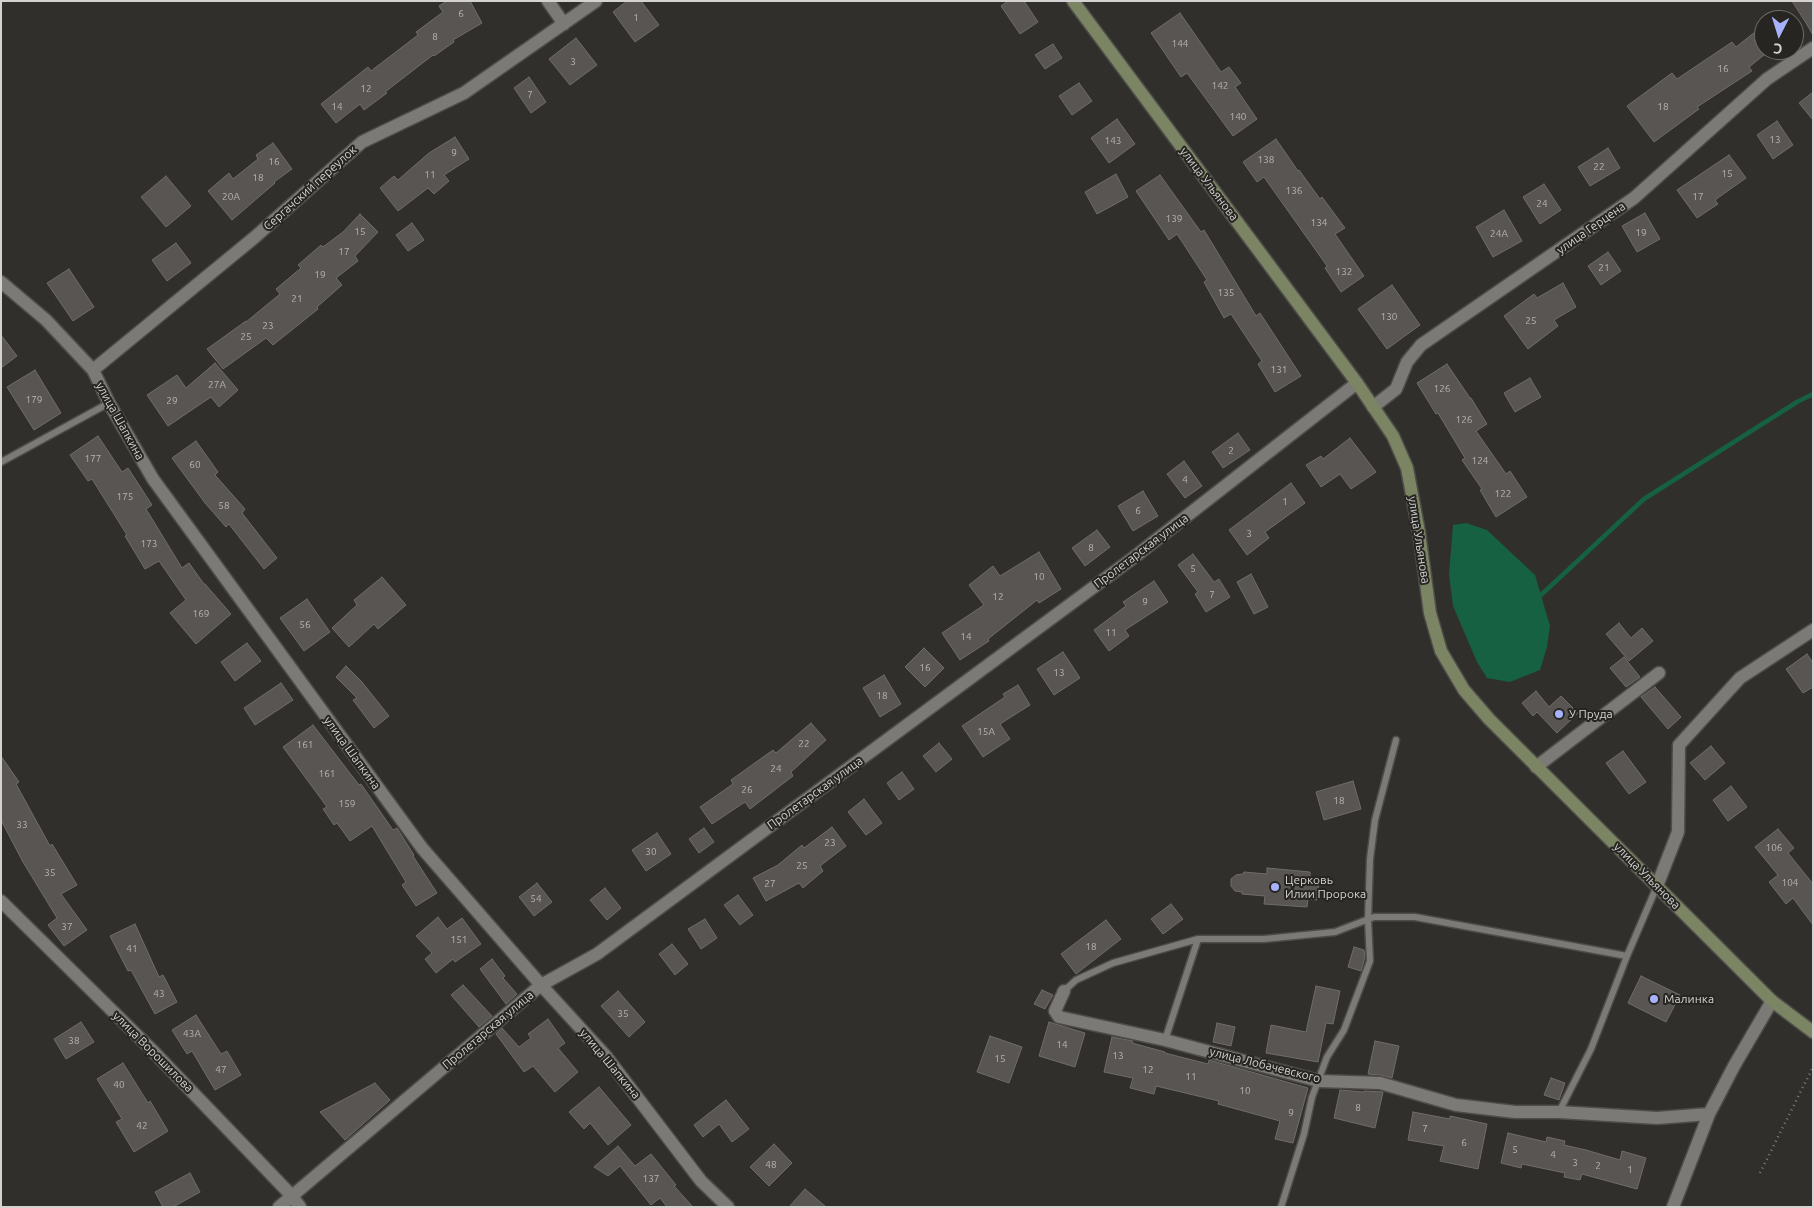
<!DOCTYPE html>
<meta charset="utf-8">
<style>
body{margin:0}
#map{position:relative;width:1814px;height:1208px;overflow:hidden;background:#302f2b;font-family:Ubuntu,sans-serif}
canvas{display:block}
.frame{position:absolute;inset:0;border:2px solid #d4d3d1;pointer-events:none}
.north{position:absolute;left:1754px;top:10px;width:50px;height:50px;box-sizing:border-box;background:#262522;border:1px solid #6c6b68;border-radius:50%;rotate:185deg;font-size:14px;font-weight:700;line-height:20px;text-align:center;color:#d4d3d1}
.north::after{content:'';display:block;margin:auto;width:18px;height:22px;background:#a7b1fc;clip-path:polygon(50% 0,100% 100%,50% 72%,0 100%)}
</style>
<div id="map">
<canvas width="1814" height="1208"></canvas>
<div class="frame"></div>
<div class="north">С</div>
</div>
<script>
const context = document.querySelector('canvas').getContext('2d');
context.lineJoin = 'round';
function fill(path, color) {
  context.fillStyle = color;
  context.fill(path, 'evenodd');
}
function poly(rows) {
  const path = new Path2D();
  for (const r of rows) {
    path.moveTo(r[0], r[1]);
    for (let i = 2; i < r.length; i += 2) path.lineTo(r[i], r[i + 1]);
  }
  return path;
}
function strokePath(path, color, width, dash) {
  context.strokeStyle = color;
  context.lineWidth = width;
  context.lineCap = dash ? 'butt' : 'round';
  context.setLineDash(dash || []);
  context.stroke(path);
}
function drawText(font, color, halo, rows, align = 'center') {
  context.font = font + ' Ubuntu,sans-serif';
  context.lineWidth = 4;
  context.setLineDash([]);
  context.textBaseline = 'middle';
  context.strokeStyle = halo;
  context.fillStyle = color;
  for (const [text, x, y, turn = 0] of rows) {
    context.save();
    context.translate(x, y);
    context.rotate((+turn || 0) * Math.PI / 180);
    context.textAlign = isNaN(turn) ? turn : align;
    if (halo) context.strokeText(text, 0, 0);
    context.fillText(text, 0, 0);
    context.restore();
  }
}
fill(poly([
 [1466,523,1487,530,1535,575,1550,626,1547,647,1540,670,1510,682,1487,678,1477,662,1453,606,1449,574,1453,525]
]), '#156141');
strokePath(poly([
 [1541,595,1644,499,1797,402,1813,394]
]), '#156141', 4.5);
const building = poly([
 [447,1,470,1,482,23,453,40,454,42,434,56,433,55,385,92,387,93,364,110,360,104,336,123,321,104,368,67,371,71,418,35,416,32,443,12,439,6,447,1],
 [627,1,641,1,659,25,635,42,613,12,627,1],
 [1008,1,1024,1,1038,22,1020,34,1001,6,1008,1],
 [1792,1,1813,1,1813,35,1806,23,1792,1],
 [1180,13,1221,72,1229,67,1241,83,1235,87,1257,119,1233,136,1187,73,1181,77,1151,33,1180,13],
 [1764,25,1764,55,1749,67,1752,71,1697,107,1699,109,1654,142,1627,106,1672,73,1677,79,1732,42,1736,47,1764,25],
 [576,38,597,65,570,85,549,59,576,38],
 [1053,44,1062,58,1045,69,1035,55,1053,44],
 [529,77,546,102,531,113,514,88,529,77],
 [1079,83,1092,101,1072,115,1059,96,1079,83],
 [1813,92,1813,120,1799,103,1813,92],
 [1117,119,1135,144,1109,163,1091,138,1117,119],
 [1777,121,1793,145,1773,159,1757,135,1777,121],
 [455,137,469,159,444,175,449,181,434,194,428,188,398,211,380,188,394,176,398,180,429,153,455,137],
 [1276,139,1298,171,1299,170,1320,199,1322,197,1345,228,1335,234,1364,276,1341,292,1325,268,1327,266,1264,177,1257,182,1243,162,1276,139],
 [273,143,292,169,274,182,275,183,232,220,208,191,229,173,233,179,258,159,256,155,273,143],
 [1608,148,1620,168,1590,186,1578,167,1608,148],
 [1729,155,1746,178,1715,200,1718,204,1697,218,1677,190,1729,155],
 [1116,174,1128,197,1097,214,1085,192,1116,174],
 [1160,175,1201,232,1204,230,1256,316,1260,313,1301,376,1275,392,1258,364,1262,361,1231,314,1224,318,1204,282,1207,280,1177,234,1169,240,1136,191,1160,175],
 [166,176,191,206,166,227,141,197,166,176],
 [1544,184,1561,210,1540,224,1523,197,1544,184],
 [1504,210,1522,241,1493,257,1476,227,1504,210],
 [1645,213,1660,239,1637,252,1622,226,1645,213],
 [360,214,378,232,355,256,358,261,336,278,342,285,317,307,318,309,273,345,266,338,223,369,207,349,246,321,246,322,280,294,276,289,301,268,298,265,321,245,323,247,343,232,360,214],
 [412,223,424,240,408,251,396,235,412,223],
 [176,243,191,263,167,281,152,260,176,243],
 [1608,252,1621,271,1601,285,1588,266,1608,252],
 [69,269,94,307,73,321,47,283,69,269],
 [1563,283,1576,307,1554,320,1558,326,1528,349,1504,316,1534,294,1537,298,1563,283],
 [1392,285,1420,325,1387,349,1358,309,1392,285],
 [1,335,17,356,1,368,1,335],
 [215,363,238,390,219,407,211,397,168,426,147,395,177,375,186,388,215,363],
 [1447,364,1470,398,1471,398,1487,424,1476,431,1506,474,1510,471,1527,497,1496,517,1480,490,1482,489,1462,460,1465,458,1438,413,1436,414,1417,383,1447,364],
 [35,370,61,413,34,430,7,387,35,370],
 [1530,378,1541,397,1515,412,1504,393,1530,378],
 [1238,433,1250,450,1223,468,1212,452,1238,433],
 [98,436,122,472,128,468,152,505,146,509,182,568,189,563,204,584,205,584,231,614,196,644,170,613,186,600,159,561,145,569,125,536,127,535,92,479,88,481,70,455,98,436],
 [1350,438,1376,472,1351,489,1340,474,1321,487,1306,465,1321,456,1323,459,1350,438],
 [196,441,218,472,215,475,245,509,242,513,277,558,264,569,229,524,226,527,205,503,172,458,196,441],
 [1184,461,1202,486,1185,498,1167,474,1184,461],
 [1291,483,1305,503,1265,532,1269,538,1247,555,1229,530,1291,483],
 [1143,491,1158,516,1133,531,1118,506,1143,491],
 [1097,530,1110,547,1085,566,1072,548,1097,530],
 [1039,552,1061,589,1039,603,1037,600,988,639,989,641,960,660,942,633,984,605,969,585,993,566,1000,576,1039,552],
 [1193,554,1214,582,1219,579,1230,597,1206,612,1195,594,1198,592,1178,565,1193,554],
 [1251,574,1268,607,1254,614,1237,582,1251,574],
 [382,577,406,605,378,629,374,624,349,647,332,628,357,605,354,600,382,577],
 [1154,581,1168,602,1125,630,1129,636,1109,651,1094,630,1126,606,1123,602,1154,581],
 [307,599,330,632,304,651,280,618,307,599],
 [1619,623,1631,638,1642,628,1653,641,1629,661,1606,634,1619,623],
 [247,643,261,661,235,681,221,662,247,643],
 [924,648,944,668,925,687,905,667,924,648],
 [1063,652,1080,678,1054,695,1037,669,1063,652],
 [1807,654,1813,663,1813,687,1803,693,1786,669,1807,654],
 [1624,657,1640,677,1626,687,1610,668,1624,657],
 [346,666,362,682,389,716,374,728,353,700,357,698,336,677,346,666],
 [884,675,901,704,880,717,863,688,884,675],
 [281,683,293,700,255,725,244,708,281,683],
 [1018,685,1030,705,1000,724,1010,739,983,757,962,726,1005,697,1003,694,1018,685],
 [1655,687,1681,717,1668,729,1641,697,1655,687],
 [1536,691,1549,707,1561,696,1578,713,1557,733,1537,712,1533,716,1522,703,1536,691],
 [811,723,826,740,791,772,793,776,750,809,745,802,712,824,700,807,733,784,731,780,773,750,776,753,811,723],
 [313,725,359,785,361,784,393,830,397,828,414,855,413,856,437,893,416,906,402,885,406,882,372,826,350,841,337,823,334,825,323,809,327,807,283,747,313,725],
 [939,743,952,759,936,772,923,756,939,743],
 [1711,746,1725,763,1705,780,1690,763,1711,746],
 [1623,751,1646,782,1629,794,1606,763,1623,751],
 [1,756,19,782,16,784,50,846,52,844,77,885,61,894,87,930,64,946,48,925,57,918,23,862,1,820,1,756],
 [902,772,914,789,899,800,887,783,902,772],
 [1353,781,1361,809,1324,820,1316,792,1353,781],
 [1731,786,1747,807,1728,821,1713,800,1731,786],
 [864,799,882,823,866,835,848,812,864,799],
 [832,827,846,846,820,866,823,871,803,888,799,883,766,901,753,878,778,865,802,845,804,848,832,827],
 [704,828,714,842,699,853,689,839,704,828],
 [1778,829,1794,848,1788,853,1813,884,1813,925,1793,898,1786,904,1769,882,1778,875,1755,847,1778,829],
 [657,833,671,854,646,871,632,850,657,833],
 [1267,868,1310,872,1310,879,1319,880,1317,900,1308,899,1307,907,1264,904,1265,896,1242,894,1242,892,1235,891,1231,886,1231,879,1236,875,1243,874,1244,872,1267,874,1267,868],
 [537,883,552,902,534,916,519,897,537,883],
 [605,888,621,908,607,920,590,900,605,888],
 [738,895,753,915,740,925,724,905,738,895],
 [1171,904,1183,919,1163,934,1151,919,1171,904],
 [438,917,447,929,462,918,481,944,455,962,453,959,436,973,425,959,432,953,416,936,438,917],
 [705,919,717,938,701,949,688,929,705,919],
 [1106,920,1121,939,1076,974,1061,954,1106,920],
 [135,924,159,977,163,975,177,1002,155,1014,131,970,128,971,110,936,135,924],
 [672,944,688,964,675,975,659,954,672,944],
 [1354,947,1364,950,1365,957,1361,971,1348,967,1354,947],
 [492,959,505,976,503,978,517,994,506,1004,480,969,492,959],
 [1641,976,1680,995,1666,1022,1628,1003,1641,976],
 [463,985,492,1016,479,1027,451,995,463,985],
 [1316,986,1340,991,1333,1024,1326,1023,1318,1062,1266,1053,1271,1025,1306,1032,1316,986],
 [1042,990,1053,995,1045,1009,1034,1004,1042,990],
 [618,991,645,1022,629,1037,601,1006,618,991],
 [196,1015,221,1054,227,1051,241,1075,215,1090,192,1051,187,1054,172,1030,196,1015],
 [548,1019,565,1043,558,1048,578,1072,555,1092,533,1066,524,1072,496,1034,502,1028,519,1047,531,1038,528,1034,548,1019],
 [81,1022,94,1042,66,1059,54,1039,81,1022],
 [1049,1022,1085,1033,1075,1067,1039,1056,1049,1022],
 [1217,1023,1235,1027,1231,1046,1213,1042,1217,1023],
 [990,1036,1022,1047,1009,1083,977,1072,990,1036],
 [1112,1037,1133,1041,1132,1043,1165,1052,1165,1053,1208,1064,1209,1060,1308,1088,1293,1143,1275,1139,1280,1121,1218,1104,1219,1101,1156,1086,1154,1094,1130,1088,1133,1078,1104,1072,1112,1037],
 [1375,1041,1399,1046,1392,1078,1380,1075,1368,1074,1375,1041],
 [123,1063,148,1103,150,1101,168,1131,134,1152,116,1122,122,1119,97,1079,123,1063],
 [1551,1078,1565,1083,1559,1100,1544,1095,1551,1078],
 [375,1083,390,1100,345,1140,320,1112,375,1083],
 [599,1087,631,1125,608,1145,590,1123,584,1129,569,1112,599,1087],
 [1340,1090,1363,1092,1364,1091,1383,1092,1375,1128,1334,1118,1340,1090],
 [726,1100,749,1129,732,1142,719,1124,703,1137,694,1125,726,1100],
 [1413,1112,1450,1119,1450,1116,1487,1124,1478,1169,1440,1161,1444,1146,1408,1140,1413,1112],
 [1508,1133,1546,1142,1547,1137,1565,1141,1564,1145,1586,1150,1620,1160,1622,1151,1646,1158,1637,1189,1582,1174,1580,1180,1564,1177,1565,1173,1522,1164,1521,1168,1501,1163,1508,1133],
 [774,1144,792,1163,769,1186,750,1167,774,1144],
 [618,1146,635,1166,651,1154,676,1185,674,1186,693,1207,667,1207,660,1198,651,1205,620,1166,608,1176,594,1167,618,1146],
 [190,1173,200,1192,173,1207,163,1207,155,1192,190,1173],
 [805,1189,826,1207,789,1207,805,1189]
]);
fill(building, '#595553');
strokePath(building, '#706c6a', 1);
const service = poly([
 [1,462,109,403],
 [1064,991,1076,980,1113,963,1198,939,1264,939,1335,932,1374,917,1415,917,1627,956],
 [1165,1040,1198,939],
 [1559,1112,1591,1049,1627,956,1657,886],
 [1281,1207,1304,1134,1312,1097,1327,1057,1344,1030,1370,961,1368,919,1370,859,1375,820,1396,740]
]);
const minor = poly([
 [548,1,564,24],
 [1,282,46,320,93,370,109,403,153,479,422,848,541,985,605,1055,701,1181,728,1207],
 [93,370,255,237,362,142,464,93,596,1],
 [1373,407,1396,389,1407,362,1421,345,1634,198,1767,79,1813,48],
 [1536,767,1659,673],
 [1657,886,1678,832,1679,745,1740,678,1813,630],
 [1,901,151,1049,292,1196,300,1207],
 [1064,991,1055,1011,1059,1017,1165,1040,1319,1081,1380,1083,1456,1105,1515,1112,1559,1112,1657,1118,1709,1114],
 [279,1207,541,985,597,954,1133,558,1357,383],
 [1673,1207,1709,1114,1734,1066,1772,1001]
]);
const secondary = poly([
 [1073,1,1357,383,1393,436,1407,468,1419,532,1430,613,1441,651,1464,690,1489,719,1772,1001,1813,1032]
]);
strokePath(service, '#4d4c49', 9);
strokePath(minor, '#4d4c49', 15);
strokePath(secondary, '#4d4c49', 15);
strokePath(poly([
 [1760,1173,1813,1067]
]), '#807f7c', 2.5, [1, 4]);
strokePath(service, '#7b7a76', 6);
strokePath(minor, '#7b7a76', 12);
strokePath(secondary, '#7b8463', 12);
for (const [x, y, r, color] of [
 [1559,714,5,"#a7b1fc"],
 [1275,887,5,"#a7b1fc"],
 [1654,999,5,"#a7b1fc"]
]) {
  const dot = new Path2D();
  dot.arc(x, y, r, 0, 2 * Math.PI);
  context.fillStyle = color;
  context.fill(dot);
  strokePath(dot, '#262522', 2);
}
drawText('10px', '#b5b4b2', null, [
 ["6",461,14],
 ["1",636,18],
 ["8",435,37],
 ["144",1180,44],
 ["3",573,62],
 ["16",1723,69],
 ["142",1220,86],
 ["12",366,89],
 ["7",530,95],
 ["14",337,107],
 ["18",1663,107],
 ["140",1238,117],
 ["13",1775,140],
 ["143",1113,141],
 ["9",454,153],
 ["138",1266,160],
 ["16",274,162],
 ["22",1599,167],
 ["15",1727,174],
 ["11",430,175],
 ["18",258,178],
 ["136",1294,191],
 ["20А",231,197],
 ["17",1698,197],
 ["24",1542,204],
 ["139",1174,219],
 ["134",1319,223],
 ["15",360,232],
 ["19",1641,233],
 ["24А",1499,234],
 ["17",344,252],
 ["21",1604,268],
 ["132",1344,272],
 ["19",320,275],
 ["135",1226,293],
 ["21",297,299],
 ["130",1389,317],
 ["25",1531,321],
 ["23",268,326],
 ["25",246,337],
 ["131",1279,370],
 ["27А",217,385],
 ["126",1442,389],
 ["179",34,400],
 ["29",172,401],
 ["126",1464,420],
 ["2",1231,451],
 ["177",93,459],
 ["124",1480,461],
 ["60",195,465],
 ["4",1185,480],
 ["122",1503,494],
 ["175",125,497],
 ["1",1285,502],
 ["58",224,506],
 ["6",1138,511],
 ["3",1249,534],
 ["173",149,544],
 ["8",1091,548],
 ["5",1193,569],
 ["10",1039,577],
 ["7",1212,595],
 ["12",998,597],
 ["9",1145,602],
 ["169",201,614],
 ["56",305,625],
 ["11",1111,633],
 ["14",966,637],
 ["16",925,668],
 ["13",1059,673],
 ["18",882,696],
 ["15А",986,732],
 ["22",804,744],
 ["161",305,745],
 ["24",776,769],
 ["161",327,774],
 ["26",747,790],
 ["18",1339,801],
 ["159",347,804],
 ["33",22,825],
 ["23",830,843],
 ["106",1774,848],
 ["30",651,852],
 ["25",802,866],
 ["35",50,873],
 ["104",1790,883],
 ["27",770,884],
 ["54",536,899],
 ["37",67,927],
 ["151",459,940],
 ["18",1091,947],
 ["41",132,949],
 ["43",159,994],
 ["35",623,1014],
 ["43А",192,1034],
 ["38",74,1041],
 ["14",1062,1045],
 ["13",1118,1056],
 ["15",1000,1059],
 ["47",221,1070],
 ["12",1148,1070],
 ["11",1191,1077],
 ["40",119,1085],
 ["10",1245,1091],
 ["8",1358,1108],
 ["9",1291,1113],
 ["42",142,1126],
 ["7",1425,1129],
 ["6",1464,1143],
 ["5",1515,1150],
 ["4",1553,1155],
 ["3",1575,1163],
 ["48",771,1165],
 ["2",1598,1166],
 ["1",1630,1170],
 ["137",651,1179]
]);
drawText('12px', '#d4d3d1', '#262522', [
 ["улица Ульянова",1209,184,53],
 ["Сергачский переулок",310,188,-42],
 ["улица Герцена",1591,228,-35],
 ["улица Шапкина",120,421,61],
 ["улица Ульянова",1419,540,81],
 ["Пролетарская улица",1141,551,-37],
 ["улица Шапкина",352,753,54],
 ["Пролетарская улица",815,793,-36],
 ["улица Ульянова",1647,876,45],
 ["Пролетарская улица",488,1030,-40],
 ["улица Ворошилова",153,1052,45],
 ["улица Шапкина",610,1064,50],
 ["улица Лобачевского",1265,1065,14]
]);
drawText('12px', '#d4d3d1', '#262522', [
 ["У Пруда",1569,714],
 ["Церковь",1285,880],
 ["Илии Пророка",1285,894],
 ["Малинка",1664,999]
], 'left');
</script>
